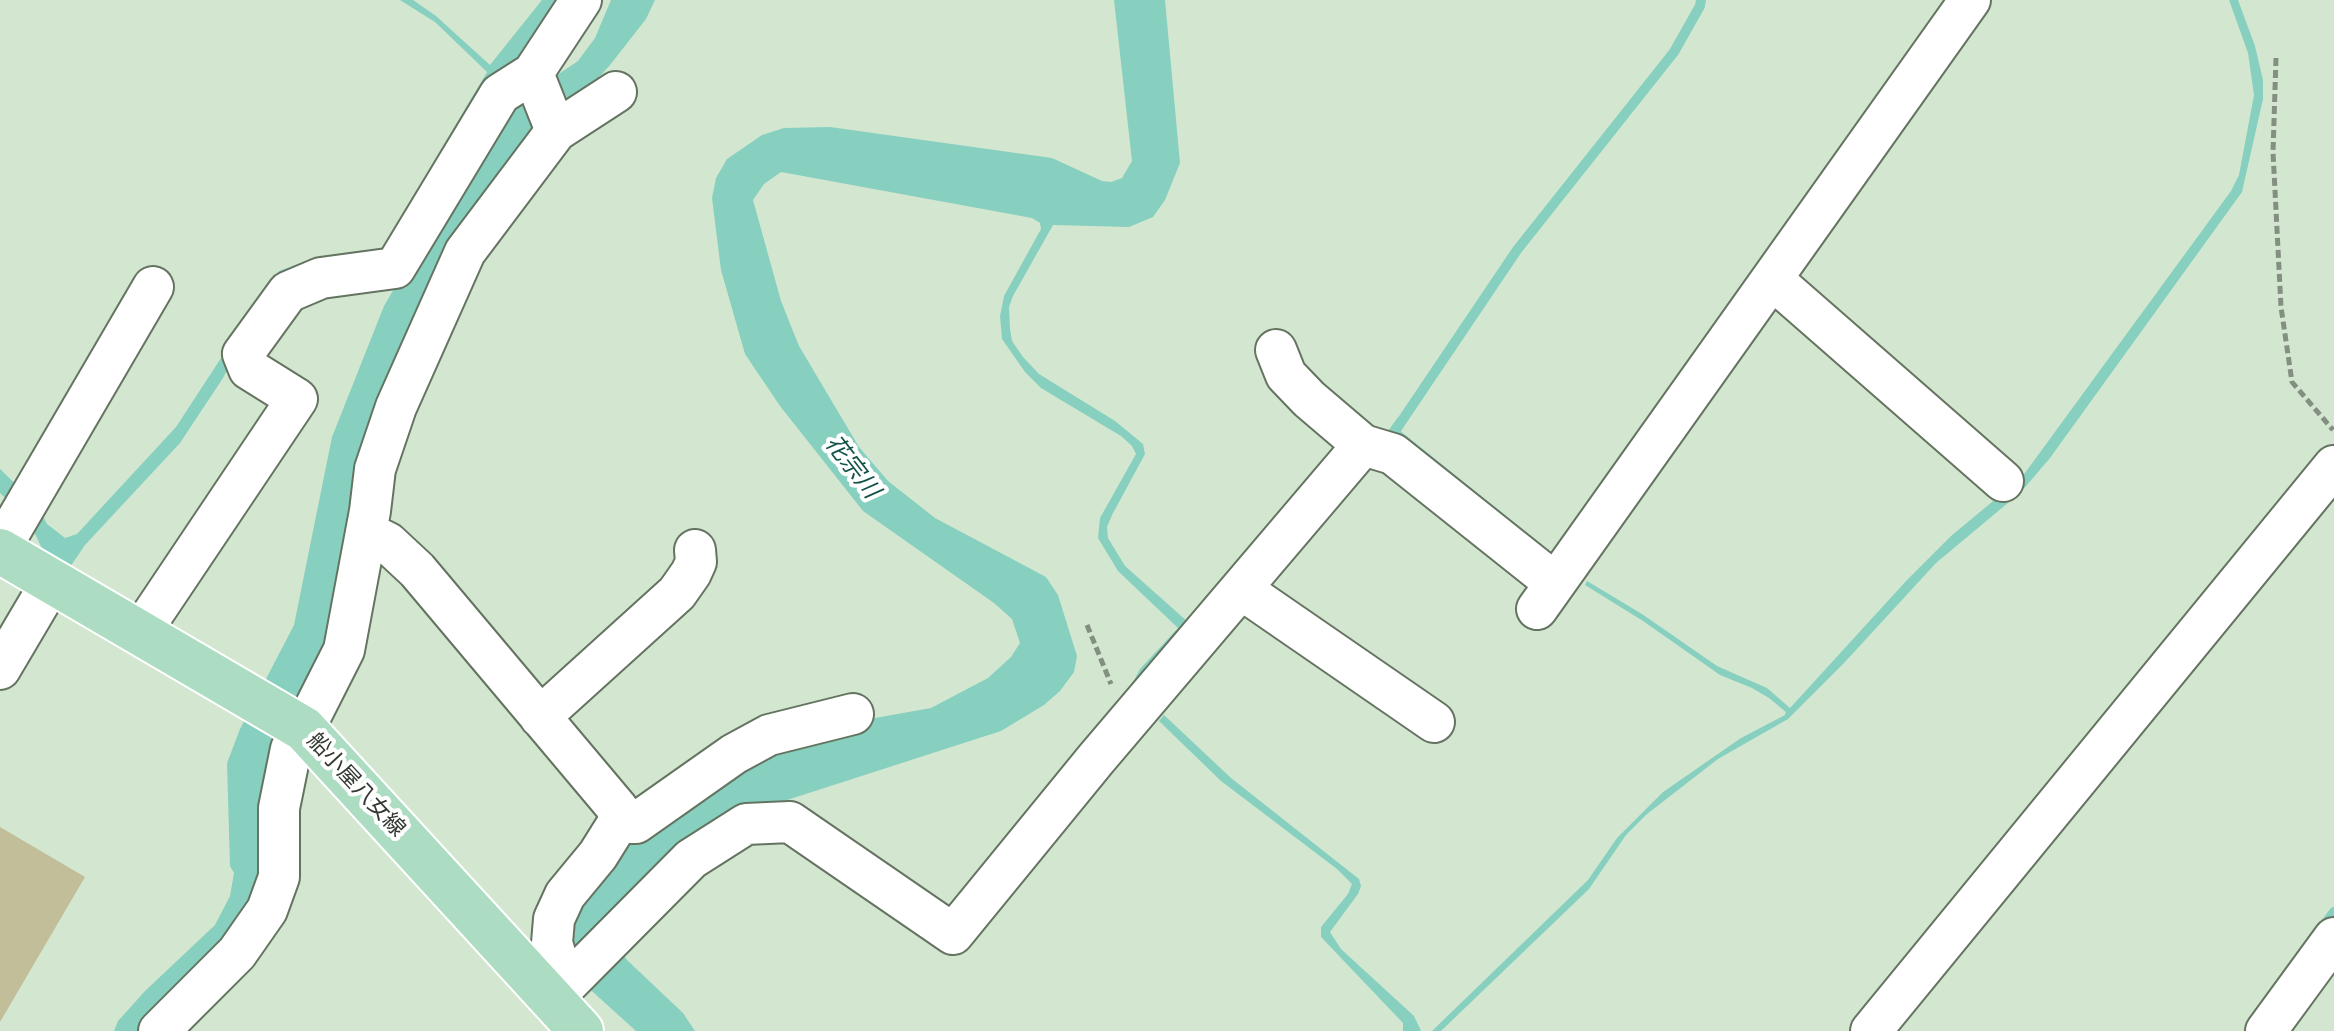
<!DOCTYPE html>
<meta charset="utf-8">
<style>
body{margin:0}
canvas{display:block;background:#d3e6d0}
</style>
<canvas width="2334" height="1031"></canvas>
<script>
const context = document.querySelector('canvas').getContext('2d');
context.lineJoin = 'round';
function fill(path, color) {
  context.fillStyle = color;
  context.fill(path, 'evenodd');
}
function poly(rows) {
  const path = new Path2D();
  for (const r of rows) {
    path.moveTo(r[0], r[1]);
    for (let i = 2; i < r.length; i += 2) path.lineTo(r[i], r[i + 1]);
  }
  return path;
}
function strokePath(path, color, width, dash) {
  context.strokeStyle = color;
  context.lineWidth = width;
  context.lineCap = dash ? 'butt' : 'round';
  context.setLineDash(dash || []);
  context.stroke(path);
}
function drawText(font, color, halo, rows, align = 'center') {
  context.font = font + ' Figtree,"Noto Sans JP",sans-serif';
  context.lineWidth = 8;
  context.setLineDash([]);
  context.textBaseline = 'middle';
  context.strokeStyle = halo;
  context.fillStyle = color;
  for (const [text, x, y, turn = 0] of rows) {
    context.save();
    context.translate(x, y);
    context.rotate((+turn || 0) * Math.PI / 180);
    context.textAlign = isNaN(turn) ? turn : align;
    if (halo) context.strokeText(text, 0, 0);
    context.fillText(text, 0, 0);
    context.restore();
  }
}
fill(poly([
 [0,827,85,877,0,1022]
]), '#c2be99');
fill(poly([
 [400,0,413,0,436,16,490,65,542,0,565,0,393,252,309,274,237,350,223,378,180,443,85,545,68,570,45,555,29,521,0,493,0,469,36,504,47,524,65,538,77,534,176,427,223,355,231,336,279,271,309,260,381,251,487,72,435,22],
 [611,0,655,0,646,19,610,65,494,192,352,551,263,895,148,1031,114,1031,118,1021,145,991,215,925,230,896,234,873,230,866,227,763,240,729,294,625,332,437,384,306,504,101,535,90,578,61,595,38],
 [1114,0,1165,0,1180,163,1165,200,1153,217,1129,227,1053,225,1013,296,1009,307,1010,329,1012,341,1023,357,1039,374,1115,421,1143,444,1145,454,1112,515,1107,527,1108,538,1125,566,1188,622,1135,685,1132,684,1140,669,1178,628,1118,571,1098,538,1100,518,1136,454,1132,446,1121,436,1041,388,1025,372,1002,339,1000,316,1004,296,1041,229,1040,223,1032,218,781,172,764,184,753,200,781,301,799,346,859,447,888,481,935,518,1046,577,1058,595,1077,656,1074,672,1060,691,1044,705,1001,731,750,812,608,931,627,960,683,1013,695,1031,636,1031,583,983,565,918,623,846,773,744,858,721,931,708,988,678,1011,657,1020,643,1012,619,994,603,863,511,780,406,745,354,721,270,712,198,716,178,727,159,762,135,784,128,830,127,1052,158,1102,181,1111,182,1122,178,1132,161],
 [2229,0,2238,0,2255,46,2263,80,2263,99,2242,192,2050,458,2021,492,1936,563,1844,663,1788,719,1718,759,1647,814,1626,835,1589,889,1441,1031,1432,1031,1588,880,1617,838,1663,792,1741,738,1785,715,1786,712,1769,698,1752,688,1720,675,1643,621,1585,585,1587,581,1642,614,1717,666,1767,688,1790,708,1907,580,1951,536,2022,477,2231,191,2239,175,2254,95,2248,53],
 [1398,417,1404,422,1399,430,1541,544,1537,549,1388,431],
 [1164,715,1231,778,1359,879,1361,886,1358,894,1330,932,1341,949,1414,1016,1421,1031,1403,1031,1403,1023,1321,937,1321,927,1348,894,1352,884,1337,869,1221,781,1159,721]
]), '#87d0c0');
strokePath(poly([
 [1395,431,1517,250,1674,52,1700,6,1701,0],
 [2321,930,2334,912]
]), '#87d0c0', 10);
const minor = poly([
 [556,131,616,92],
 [1772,279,2003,481],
 [1276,350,1286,375,1309,399,1363,445],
 [366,532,388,543,417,570,618,809,618,823,598,855,565,895,554,919,552,943,557,960,570,980],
 [0,549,153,287],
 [1241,589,1434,722],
 [1537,609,1970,0],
 [140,633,297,399,249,369,243,354,288,292,321,278,395,268,500,94,533,73],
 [0,669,52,581],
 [540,717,677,593,691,573,696,562,695,550],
 [618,823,636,823,734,754,769,735,853,714],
 [553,998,691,859,746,824,790,822,953,934,1096,759,1363,445,1393,454,1555,583],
 [159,1031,237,953,267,910,279,877,279,808,291,749,304,729,344,650,370,511,375,469,396,407,465,252,556,131,533,73,581,0],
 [1871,1031,2334,466],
 [2266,1031,2334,938]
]);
const major = poly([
 [0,551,304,729,581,1031]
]);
strokePath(minor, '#647461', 44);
strokePath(major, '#fff', 48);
strokePath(poly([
 [2276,58,2273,152,2281,307,2292,382,2333,430],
 [1087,625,1111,684]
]), '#839081', 5, [8, 4]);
strokePath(minor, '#fff', 40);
strokePath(major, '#acdcc2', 44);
drawText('22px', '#323931', '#fff', [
 ["船小屋八女線",356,785,47]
]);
drawText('italic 24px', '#125146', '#fff', [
 ["花宗川",852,467,52]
]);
</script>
